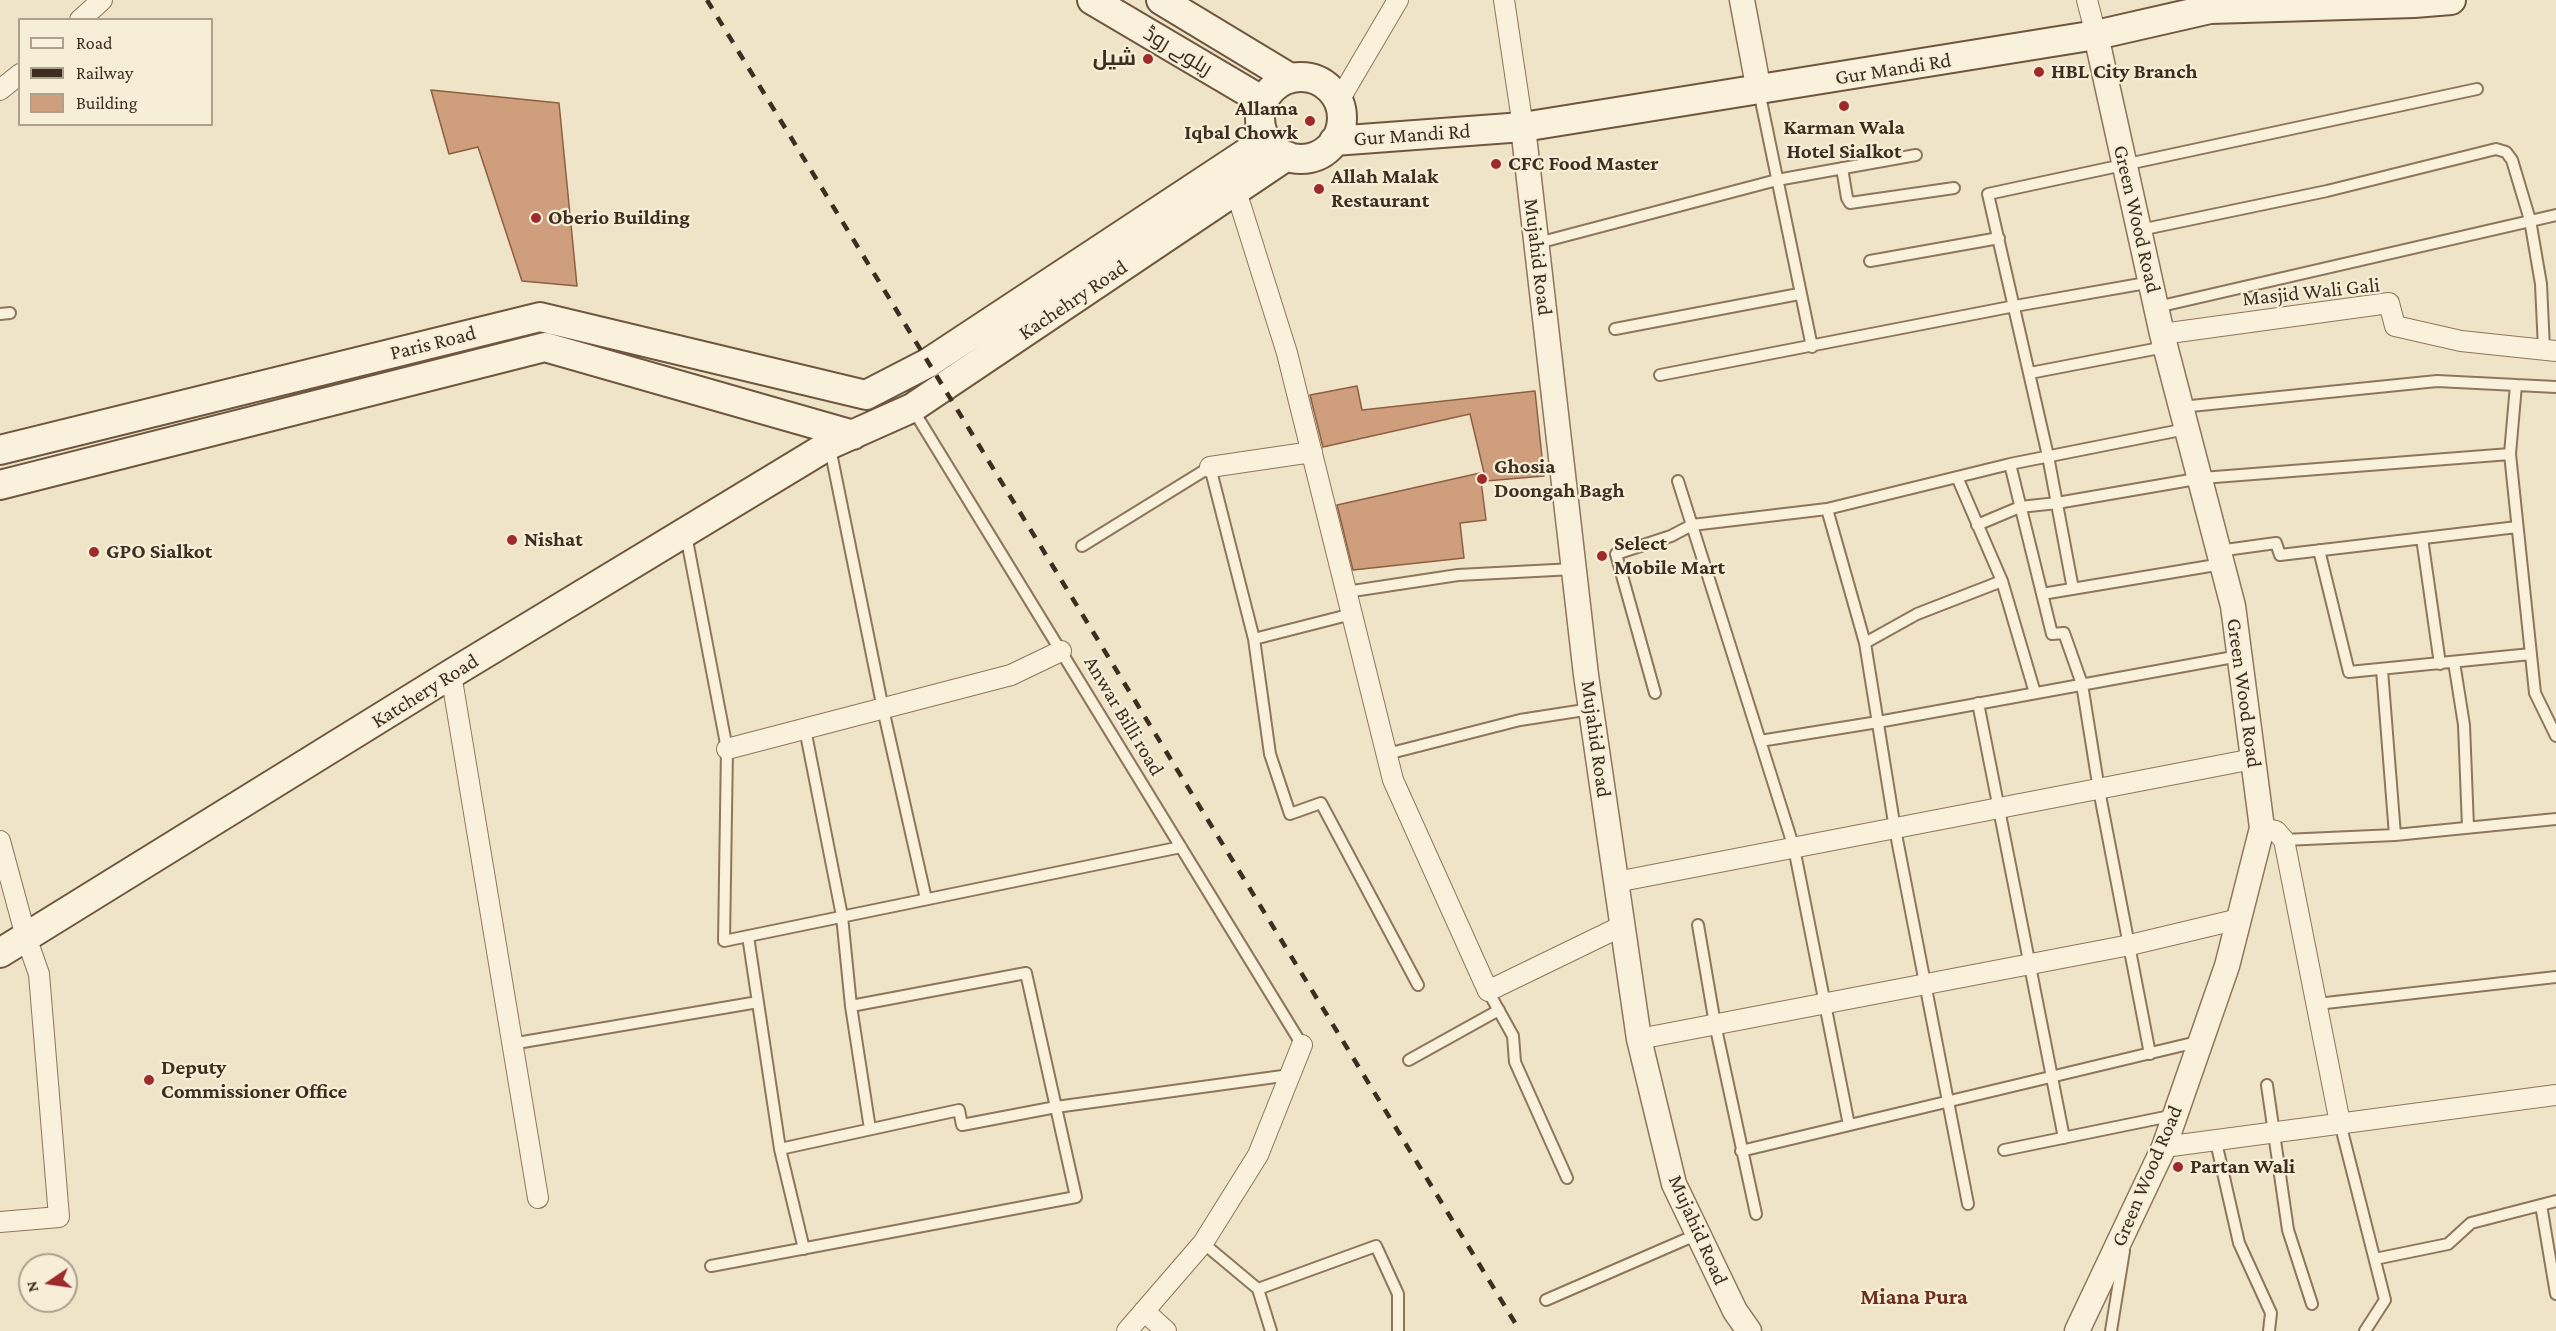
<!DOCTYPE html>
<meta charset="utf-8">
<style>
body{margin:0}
#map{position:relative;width:2556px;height:1331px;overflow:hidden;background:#f0e4c8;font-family:"Crimson Pro",serif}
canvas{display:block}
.legend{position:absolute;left:18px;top:18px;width:195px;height:108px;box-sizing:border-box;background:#f7eed8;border:2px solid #ada18e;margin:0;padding:8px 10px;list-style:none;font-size:18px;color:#3d2e20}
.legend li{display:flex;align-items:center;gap:12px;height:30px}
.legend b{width:30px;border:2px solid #ada18e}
.north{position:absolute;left:18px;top:1253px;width:60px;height:60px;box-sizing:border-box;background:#f7eed8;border:2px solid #ada18e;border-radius:50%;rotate:257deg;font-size:16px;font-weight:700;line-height:24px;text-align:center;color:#3d2e20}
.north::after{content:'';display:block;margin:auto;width:21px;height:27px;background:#9e2a2b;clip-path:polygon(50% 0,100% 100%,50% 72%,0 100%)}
</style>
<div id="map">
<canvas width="2556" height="1331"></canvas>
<ul class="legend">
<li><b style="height:8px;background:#faf1dc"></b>Road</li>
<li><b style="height:8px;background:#3d2e20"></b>Railway</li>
<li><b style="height:16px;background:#cf9f7d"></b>Building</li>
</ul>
<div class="north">N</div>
</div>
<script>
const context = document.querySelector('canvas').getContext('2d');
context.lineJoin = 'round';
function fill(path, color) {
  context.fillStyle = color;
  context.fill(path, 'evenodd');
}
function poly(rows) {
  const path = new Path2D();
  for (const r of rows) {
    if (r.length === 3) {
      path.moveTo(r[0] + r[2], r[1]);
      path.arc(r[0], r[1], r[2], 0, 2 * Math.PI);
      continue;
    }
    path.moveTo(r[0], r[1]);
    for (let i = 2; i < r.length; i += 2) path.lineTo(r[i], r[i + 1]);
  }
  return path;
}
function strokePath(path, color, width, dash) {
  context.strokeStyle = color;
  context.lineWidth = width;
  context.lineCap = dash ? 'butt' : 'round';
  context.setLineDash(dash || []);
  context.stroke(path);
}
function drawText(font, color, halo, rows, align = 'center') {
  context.font = font + ' "Crimson Pro",Cairo,serif';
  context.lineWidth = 4.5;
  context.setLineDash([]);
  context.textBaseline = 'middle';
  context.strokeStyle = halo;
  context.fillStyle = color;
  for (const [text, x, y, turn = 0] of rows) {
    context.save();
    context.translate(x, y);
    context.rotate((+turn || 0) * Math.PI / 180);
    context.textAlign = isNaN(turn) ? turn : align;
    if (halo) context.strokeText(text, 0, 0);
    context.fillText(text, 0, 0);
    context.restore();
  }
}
const building = poly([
 [431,90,559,103,577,286,522,281,478,147,449,154,431,90],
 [1357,386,1362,410,1535,391,1544,476,1486,481,1470,414,1323,447,1310,395,1357,386],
 [1480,473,1486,520,1460,523,1464,558,1353,570,1337,505,1480,473]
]);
fill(building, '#cf9f7d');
strokePath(building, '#8d5f41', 1.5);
const service = poly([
 [1759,91,1812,347],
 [1842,168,1847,198,1850,203,1954,188],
 [2140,230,2327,191,2496,149,2506,152,2512,160,2530,220,2541,284,2544,349],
 [1538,243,1777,180,1916,155],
 [1870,261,1999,238],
 [2157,307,2556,215],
 [0,314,10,313],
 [1615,329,1799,294],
 [2030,373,2165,347],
 [1660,375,2015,306,2152,282],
 [2516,385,2510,454,2535,693,2556,736],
 [2181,407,2437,381,2556,387],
 [912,408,1302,1045],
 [830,448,883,709,926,899],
 [2010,464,2052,634,2064,633,2082,684,2099,790,2150,1054],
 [1957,477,2002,581,2035,693],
 [1678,481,1794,848,1849,1125],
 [1827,509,1865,643,1895,829,1968,1204],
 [1977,525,2020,507,2057,503,2202,478,2510,454],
 [686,535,727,749,724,941,1181,847],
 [2422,538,2440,664],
 [1082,546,1210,467,1254,639,1270,754,1290,814,1321,803,1418,985],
 [2319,550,2349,672,2531,654],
 [2218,551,2276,543,2280,555,2517,527],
 [2073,589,2048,456,1988,194,2477,89],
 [1346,592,1458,575,1574,569],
 [2042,594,2222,564],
 [1254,639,1352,614],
 [1865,643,1917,614,2002,581],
 [2454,662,2464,725,2468,827],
 [2382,670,2395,835],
 [1655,693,1616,554,1671,536,1692,525,1827,509,2010,464,2186,429],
 [1978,703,2064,1138],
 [805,729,842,916,851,1006,870,1129],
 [1760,741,1878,722,2239,656],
 [1387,754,1520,720,1591,709],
 [2284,840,2395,835,2556,819],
 [1698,925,1715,1024,1756,1214],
 [748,936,780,1149,804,1249],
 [1488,991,1513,1036,1515,1062,1567,1178],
 [2317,1004,2556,977],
 [511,1044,758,1002],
 [1409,1060,1499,1010],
 [2267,1085,2288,1230,2312,1304],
 [2340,1123,2385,1300,2365,1331],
 [2216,1142,2239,1243,2271,1313,2269,1331],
 [780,1149,959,1110,962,1125,1056,1107,1290,1075],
 [2004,1150,2175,1115],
 [1741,1151,2201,1041],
 [2541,1205,2556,1294],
 [1203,1243,1258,1289,1271,1331],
 [2375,1259,2448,1244,2471,1223,2556,1201],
 [711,1266,1076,1197,1026,973,851,1006],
 [1258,1289,1376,1246,1398,1294,1398,1331],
 [1546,1300,1698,1234],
 [2111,1331,2124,1251]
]);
const minor = poly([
 [1504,0,1523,127],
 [2087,0,2096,35],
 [80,20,102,0],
 [0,90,20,74],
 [1338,102,1398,0],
 [1236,191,1287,353,1393,780,1488,991,1622,926],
 [2162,334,2389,303,2395,326,2461,341,2556,351],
 [1210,467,1312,452],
 [451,674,538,1198],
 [727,749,1011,675,1061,651],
 [2262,828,2276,831,2284,840,2340,1123],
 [0,841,26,937,39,974,59,1217,0,1222],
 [1616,882,2253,759],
 [1639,1039,2130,945,2239,919],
 [2164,1147,2556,1095],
 [1144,1311,1166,1331],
 [1127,1331,1203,1243,1258,1155,1302,1045]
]);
const tertiary = poly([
 [1742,0,1759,91],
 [1523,127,1586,675,1639,1039,1674,1184,1735,1311,1749,1331],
 [2077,1331,2164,1147,2227,966,2262,828,2233,606,2162,334,2096,35]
]);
const secondary = poly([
 [1092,0,1263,101],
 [1161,0,1290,78],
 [1301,118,41],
 [1334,141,1523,127,2096,35,2210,9,2414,3,2451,0],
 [0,450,540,317,866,395,928,363,1266,140],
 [0,485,545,347,853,435],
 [0,953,451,674,829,445,912,408,1287,156]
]);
strokePath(service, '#8d765c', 14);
strokePath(minor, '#8d765c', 22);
strokePath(tertiary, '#8d765c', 27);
strokePath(secondary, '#6f573f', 32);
strokePath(service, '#faf1dc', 10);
strokePath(minor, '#faf1dc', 20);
strokePath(tertiary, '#faf1dc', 24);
strokePath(secondary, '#faf1dc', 28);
strokePath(poly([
 [707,0,1520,1331]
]), '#3d2e20', 4.5, [10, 10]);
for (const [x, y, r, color] of [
 [1148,59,6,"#9e2a2b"],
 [2039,72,6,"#9e2a2b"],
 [1844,106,6,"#9e2a2b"],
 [1310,121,6,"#9e2a2b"],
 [1496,164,6,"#9e2a2b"],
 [1319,189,6,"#9e2a2b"],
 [536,218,6,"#9e2a2b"],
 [1482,479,6,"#9e2a2b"],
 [512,540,6,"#9e2a2b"],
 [94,552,6,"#9e2a2b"],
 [1602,556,6,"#9e2a2b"],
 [149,1080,6,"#9e2a2b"],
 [2178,1167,6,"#9e2a2b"]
]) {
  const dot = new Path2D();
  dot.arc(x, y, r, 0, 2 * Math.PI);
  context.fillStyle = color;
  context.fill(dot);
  strokePath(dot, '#f7eed8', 2);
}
drawText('21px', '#3d2e20', '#f7eed8', [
 ["ریلوے روڈ",1178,51,31],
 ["Gur Mandi Rd",1893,69,-9],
 ["Gur Mandi Rd",1412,135,-4],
 ["Green Wood Road",2137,219,77],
 ["Mujahid Road",1538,257,83],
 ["Masjid Wali Gali",2311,292,-6],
 ["Kachehry Road",1073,300,-34],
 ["Paris Road",433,343,-14],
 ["Katchery Road",425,691,-32],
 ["Green Wood Road",2244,693,82],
 ["Anwar Billi road",1124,716,59],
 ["Mujahid Road",1596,739,82],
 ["Green Wood Road",2147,1176,-67],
 ["Mujahid Road",1698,1230,66]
]);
drawText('bold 21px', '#3d2e20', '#f7eed8', [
 ["شیل",1136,59,"right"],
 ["HBL City Branch",2051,72],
 ["Allama",1298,109,"right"],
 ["Iqbal Chowk",1298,133,"right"],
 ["Karman Wala",1844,128,"center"],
 ["Hotel Sialkot",1844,152,"center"],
 ["CFC Food Master",1508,164],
 ["Allah Malak",1331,177],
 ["Restaurant",1331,201],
 ["Oberio Building",548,218],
 ["Ghosia",1494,467],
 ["Doongah Bagh",1494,491],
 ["Nishat",524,540],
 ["Select",1614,544],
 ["Mobile Mart",1614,568],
 ["GPO Sialkot",106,552],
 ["Deputy",161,1068],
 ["Commissioner Office",161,1092],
 ["Partan Wali",2190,1167]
], 'left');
drawText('bold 22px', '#6b2e1e', '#f7eed8', [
 ["Miana Pura",1914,1297]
]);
</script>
